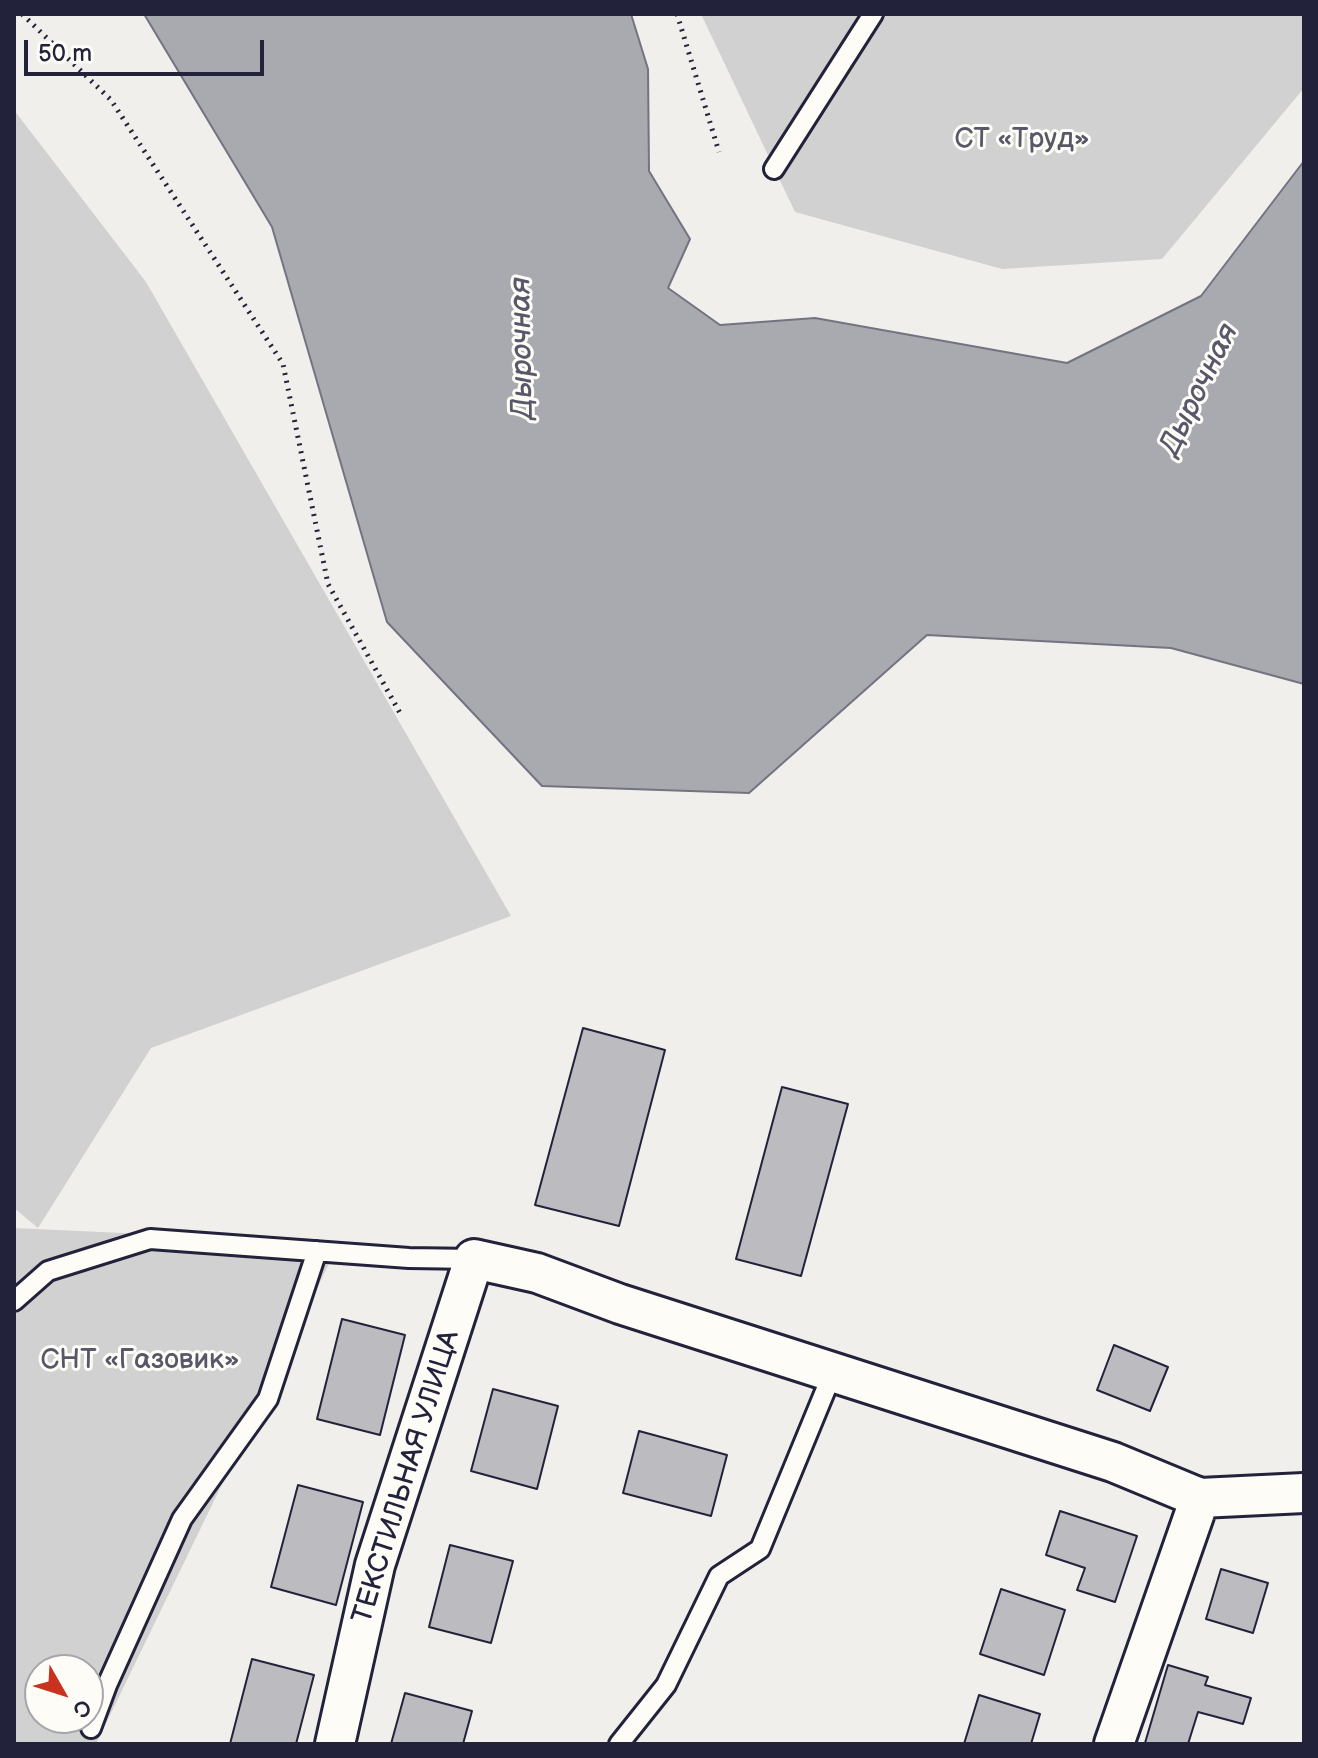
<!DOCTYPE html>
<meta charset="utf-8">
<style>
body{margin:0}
#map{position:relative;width:1318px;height:1758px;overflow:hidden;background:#f0efec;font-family:"Balsamiq Sans",sans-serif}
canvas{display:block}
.frame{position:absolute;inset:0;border:16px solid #22223b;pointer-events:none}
.north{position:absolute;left:24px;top:1654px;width:80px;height:80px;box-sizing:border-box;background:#fdfcf7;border:2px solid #a5a5ac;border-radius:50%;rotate:129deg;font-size:22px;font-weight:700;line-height:32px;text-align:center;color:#22223b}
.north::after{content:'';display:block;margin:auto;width:28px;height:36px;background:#c8321e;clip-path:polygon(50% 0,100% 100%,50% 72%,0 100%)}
.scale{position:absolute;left:24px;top:40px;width:240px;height:36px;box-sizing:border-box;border:4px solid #22223b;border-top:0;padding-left:10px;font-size:24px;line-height:28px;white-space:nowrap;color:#22223b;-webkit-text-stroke:6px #fdfcf7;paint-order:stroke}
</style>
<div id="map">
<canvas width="1318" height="1758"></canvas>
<div class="frame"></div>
<div class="north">С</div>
<div class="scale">50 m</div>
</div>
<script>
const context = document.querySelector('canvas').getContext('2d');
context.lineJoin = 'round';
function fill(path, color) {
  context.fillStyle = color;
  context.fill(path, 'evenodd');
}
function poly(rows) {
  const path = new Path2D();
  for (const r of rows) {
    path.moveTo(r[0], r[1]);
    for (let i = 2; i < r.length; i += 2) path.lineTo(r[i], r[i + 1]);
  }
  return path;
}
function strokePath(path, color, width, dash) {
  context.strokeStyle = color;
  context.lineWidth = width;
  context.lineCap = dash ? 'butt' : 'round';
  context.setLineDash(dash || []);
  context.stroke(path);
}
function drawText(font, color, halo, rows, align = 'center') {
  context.font = font + ' "Balsamiq Sans",sans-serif';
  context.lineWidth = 6;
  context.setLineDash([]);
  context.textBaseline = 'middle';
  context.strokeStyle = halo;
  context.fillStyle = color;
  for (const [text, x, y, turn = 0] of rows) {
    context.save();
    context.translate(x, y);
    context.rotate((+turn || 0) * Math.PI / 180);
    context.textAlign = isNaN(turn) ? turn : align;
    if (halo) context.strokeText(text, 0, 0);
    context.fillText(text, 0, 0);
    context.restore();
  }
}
fill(poly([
 [701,14,1304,14,1304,88,1162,259,1002,269,795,212],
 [14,110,146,282,511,916,151,1048,38,1228,14,1208],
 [14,1228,339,1243,96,1744,14,1744],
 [40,1670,88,1670,88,1718,40,1718]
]), '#d2d1d1');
const water = poly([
 [144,14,631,14,648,69,649,171,690,239,668,288,720,325,815,318,1067,363,1201,296,1304,161,1304,684,1171,648,927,635,749,793,542,786,387,622,272,227,144,14]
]);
fill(water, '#a9a9b0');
strokePath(water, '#737381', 2);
const building = poly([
 [583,1028,665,1050,619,1226,535,1205,583,1028],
 [782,1087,848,1104,801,1276,736,1259,782,1087],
 [342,1319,405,1335,380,1435,317,1419,342,1319],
 [1114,1345,1168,1367,1150,1411,1097,1390,1114,1345],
 [493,1389,558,1406,537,1489,471,1471,493,1389],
 [639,1431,727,1455,711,1516,623,1493,639,1431],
 [298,1485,363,1502,336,1605,271,1587,298,1485],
 [1060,1511,1137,1536,1115,1602,1077,1590,1085,1568,1046,1555,1060,1511],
 [450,1545,513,1561,491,1643,429,1627,450,1545],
 [1221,1569,1268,1583,1253,1633,1206,1619,1221,1569],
 [1001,1589,1065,1610,1044,1675,980,1654,1001,1589],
 [252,1659,314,1675,296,1744,230,1744,252,1659],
 [1168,1665,1208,1677,1205,1685,1251,1698,1243,1724,1198,1712,1188,1744,1145,1743,1168,1665],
 [405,1693,472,1711,463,1744,391,1744,405,1693],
 [979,1695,1040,1714,1031,1744,964,1744,979,1695]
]);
fill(building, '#bcbcc0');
strokePath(building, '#22223b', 2);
const service = poly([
 [774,169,873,14],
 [14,1301,48,1271,150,1239,409,1258,474,1259],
 [91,1728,107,1685,182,1519,268,1399,317,1251],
 [619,1744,666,1685,719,1576,760,1549,833,1372]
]);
const minor = poly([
 [335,1744,375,1565,474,1259,537,1273,620,1304,1113,1462,1200,1498,1304,1493],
 [1114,1744,1200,1498]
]);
strokePath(service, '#22223b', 24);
strokePath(minor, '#22223b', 44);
strokePath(poly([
 [22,14,111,100,283,364,328,584,400,713],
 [677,14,719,152]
]), '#22223b', 5, [2, 6]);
strokePath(service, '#fdfcf7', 18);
strokePath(minor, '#fdfcf7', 38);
drawText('28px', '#575768', '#fdfcf7', [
 ["СТ «Труд»",1022,140],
 ["СНТ «Газовик»",140,1361]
]);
drawText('28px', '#22223b', '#fdfcf7', [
 ["ТЕКСТИЛЬНАЯ УЛИЦА",407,1477,-73]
]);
drawText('italic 30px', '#58586a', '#fdfcf7', [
 ["Дырочная",523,348,-91],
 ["Дырочная",1200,390,-64]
]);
</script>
